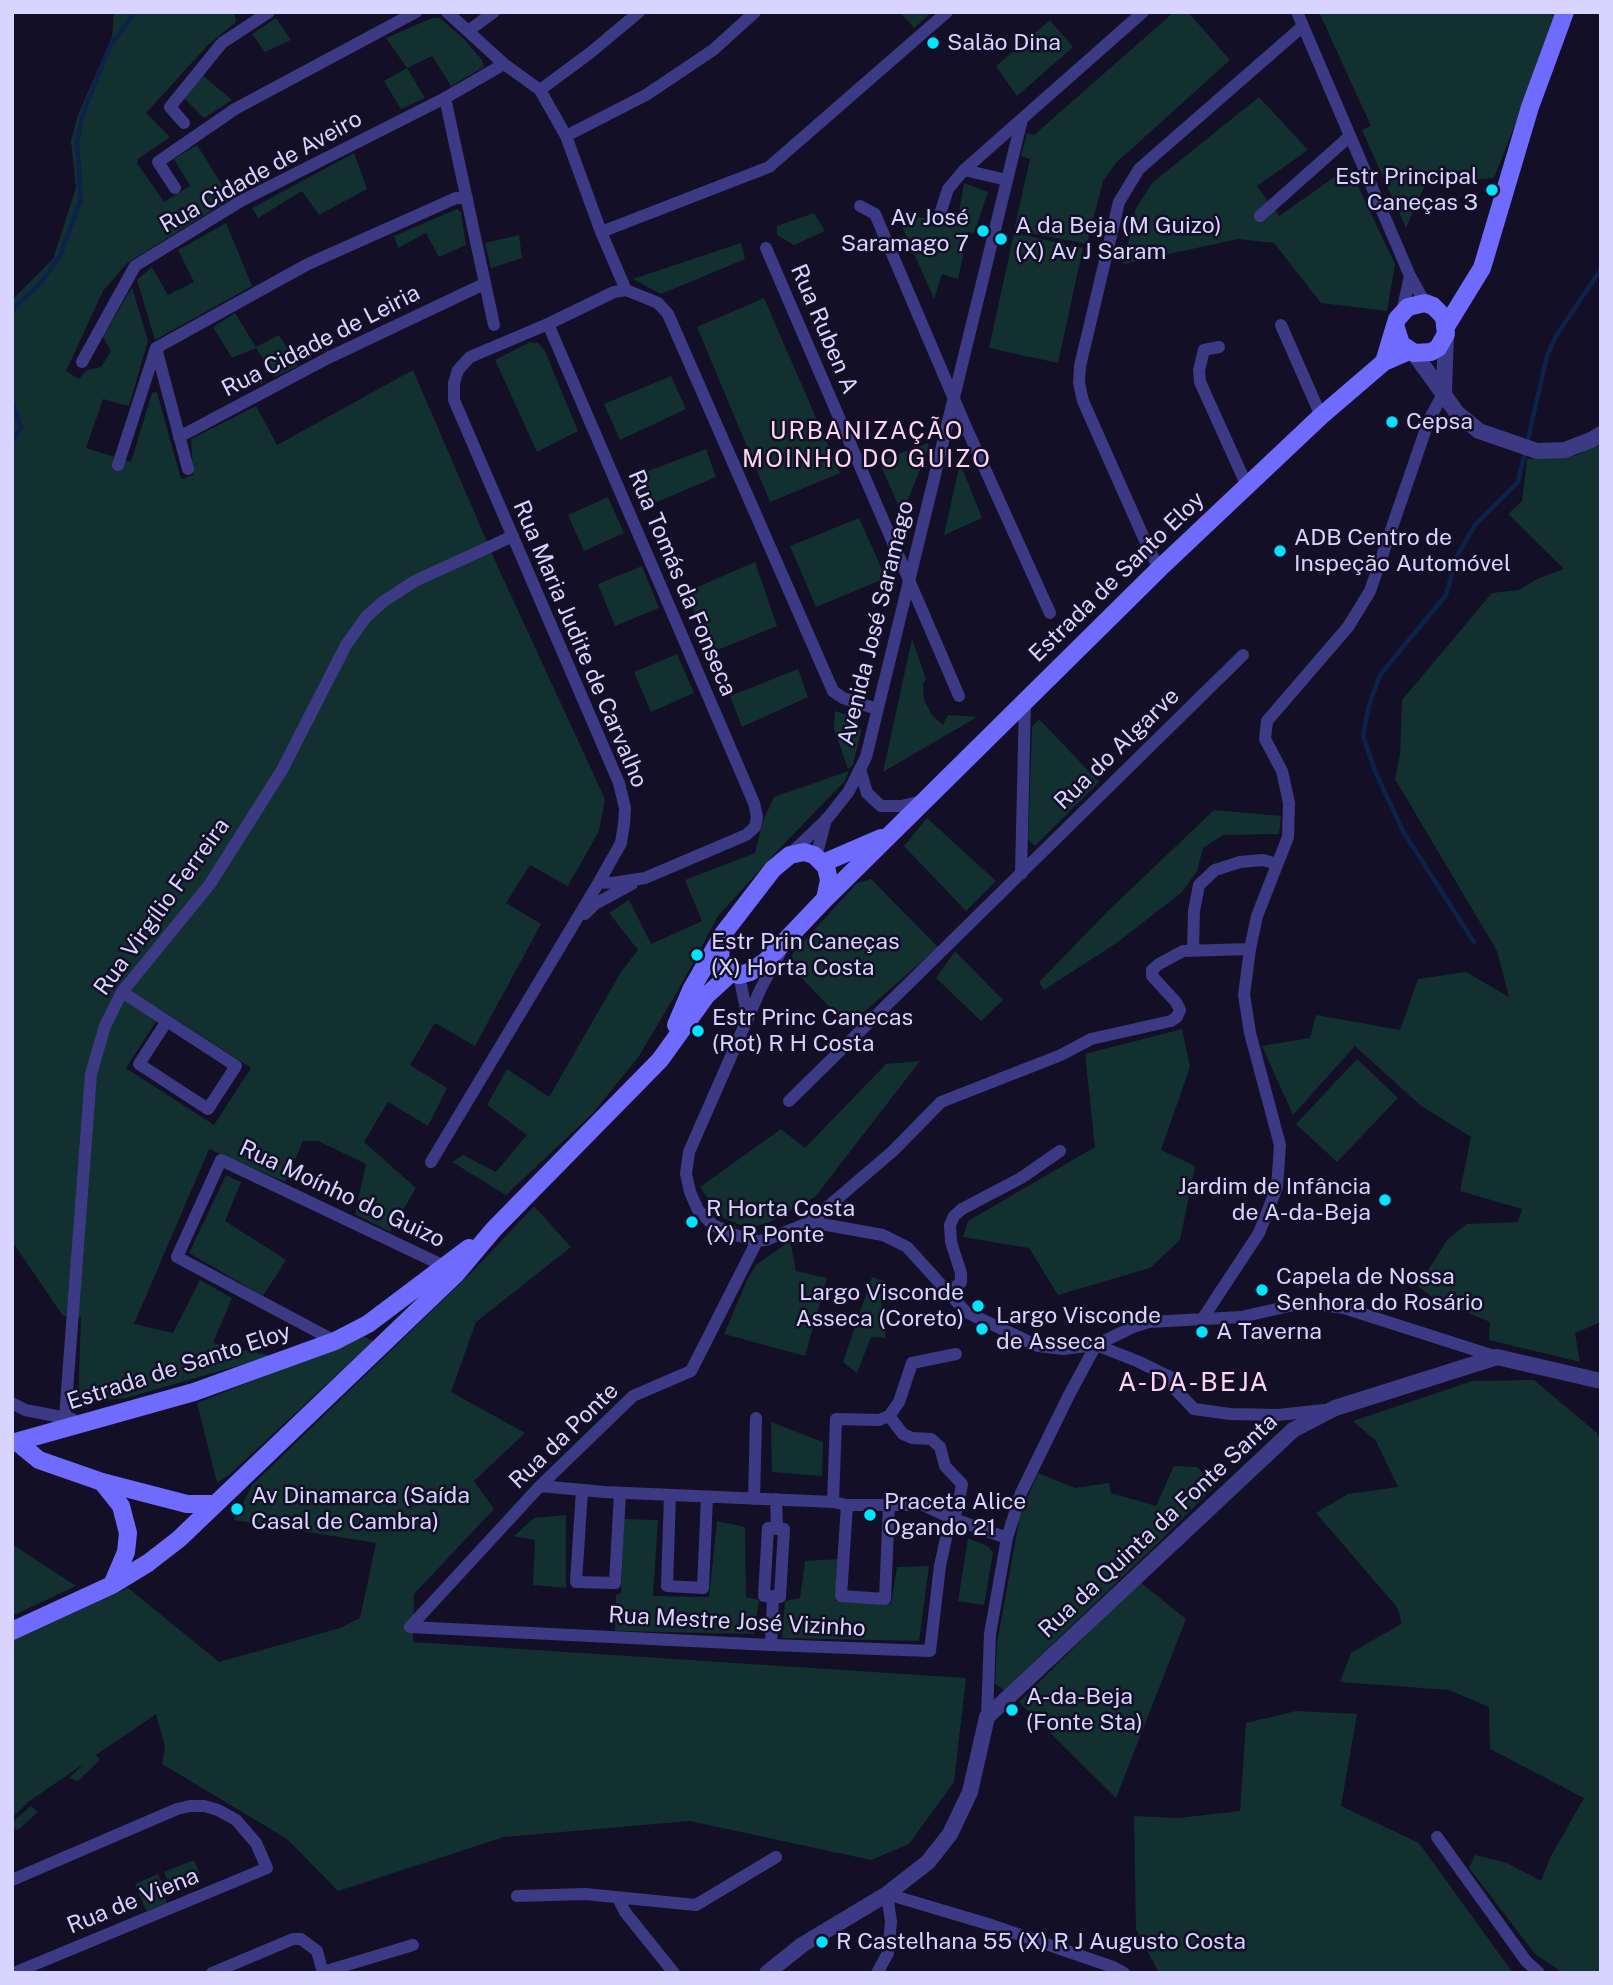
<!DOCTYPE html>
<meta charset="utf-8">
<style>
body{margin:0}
#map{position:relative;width:1613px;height:1985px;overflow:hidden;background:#130f26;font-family:"Public Sans",sans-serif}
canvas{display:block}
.frame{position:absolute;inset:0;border:14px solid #d9d4ff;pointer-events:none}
</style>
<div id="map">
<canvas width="1613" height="1985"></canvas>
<div class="frame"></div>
</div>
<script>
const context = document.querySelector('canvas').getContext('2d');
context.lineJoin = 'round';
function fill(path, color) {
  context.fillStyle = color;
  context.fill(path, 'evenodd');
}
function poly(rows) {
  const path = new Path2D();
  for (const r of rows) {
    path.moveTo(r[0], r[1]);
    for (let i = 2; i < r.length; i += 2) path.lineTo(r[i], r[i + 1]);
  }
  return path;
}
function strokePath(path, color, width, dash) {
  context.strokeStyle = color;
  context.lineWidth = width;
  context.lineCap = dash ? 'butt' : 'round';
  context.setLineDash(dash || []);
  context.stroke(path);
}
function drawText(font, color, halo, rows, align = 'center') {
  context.font = font + ' "Public Sans",sans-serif';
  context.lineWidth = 5;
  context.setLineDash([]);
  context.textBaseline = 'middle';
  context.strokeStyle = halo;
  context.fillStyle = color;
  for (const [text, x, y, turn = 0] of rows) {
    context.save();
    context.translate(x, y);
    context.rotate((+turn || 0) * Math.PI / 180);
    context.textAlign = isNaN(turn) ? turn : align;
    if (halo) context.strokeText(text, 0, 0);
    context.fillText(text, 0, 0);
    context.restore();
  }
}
fill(poly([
 [114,12,234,12,236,22,208,45,146,113,170,137,138,159,137,163,164,202,190,186,174,159,197,145,231,199,127,263,103,291,66,371,79,379,87,370,101,367,111,351,103,337,132,287,148,341,129,406,103,399,86,448,131,462,152,393,157,392,181,479,193,475,191,439,256,406,277,445,413,370,497,565,605,799,599,831,568,886,530,865,506,903,541,924,475,1046,435,1023,410,1065,447,1088,428,1126,388,1102,364,1142,416,1188,390,1232,355,1214,366,1164,318,1141,303,1141,285,1182,209,1149,134,1324,173,1333,200,1280,232,1298,213,1343,272,1356,126,1398,78,1403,81,1317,63,1316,12,1241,12,300,53,259,76,188,71,141,78,115,112,37],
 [163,1011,251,1068,214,1125,126,1068],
 [900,12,932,12,914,28],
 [1174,12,1188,12,1230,60,1117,162,1103,181,1087,244,1014,230,1030,159,1021,156,1027,133,1034,135],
 [1319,12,1556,12,1546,46,1494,178,1426,183,1406,228,1362,130,1371,126],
 [276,18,291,40,265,52,252,34],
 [432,18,440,18,464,39,482,60,484,67,451,86,432,56,407,68,425,98,401,109,384,81,407,68,386,38],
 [1050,20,1073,47,1017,96,996,66],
 [201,74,232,100,204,118,184,98],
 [1259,97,1308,150,1257,186,1279,216,1349,167,1395,264,1387,311,1321,303,1274,243,1238,239,1123,264,1136,208,1152,183],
 [354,153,367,189,319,215,302,191,258,218,252,208],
 [964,183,988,192,974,233,968,232,958,279,942,274,934,299,896,213,957,224],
 [457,209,461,212,466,245,439,257,426,233,398,248,394,236],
 [814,213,825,231,794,245,777,235,777,226],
 [226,223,252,286,155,340,137,280,152,267,168,295,194,282,178,250],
 [1014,233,1083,248,1058,363,989,348],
 [519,235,522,258,491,268,485,243],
 [741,243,745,259,661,294,633,279],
 [764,298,840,473,770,502,697,327],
 [235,313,256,347,279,335,298,366,275,377,256,348,232,358,213,327],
 [530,342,538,343,545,351,578,431,537,452,495,360],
 [671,376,686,409,620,440,604,404],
 [928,443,929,448,902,514,879,461],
 [1601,443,1601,1322,1575,1333,1580,1362,1489,1340,1490,1322,1433,1298,1418,1286,1447,1240,1467,1224,1518,1222,1522,1209,1460,1191,1471,1137,1420,1105,1355,1046,1293,1115,1262,1046,1310,1038,1316,1015,1400,1030,1418,979,1466,972,1509,997,1497,951,1395,779,1400,755,1402,700,1492,593,1519,590,1537,579,1564,569,1508,514,1522,501,1527,459,1575,456],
 [706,449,716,477,647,506,635,476],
 [960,463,982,518,944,535],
 [608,497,624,533,584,551,568,515],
 [859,518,886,578,816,607,790,546],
 [755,562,777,626,710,653,686,592],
 [642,566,659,608,615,626,598,584],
 [912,639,926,679,923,684,924,700,932,715,943,725,948,715,977,717,883,772],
 [677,654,694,693,651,712,634,672],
 [798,669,808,697,742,727,730,696],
 [835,711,857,718,861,731,853,765,848,769,834,729],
 [1039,719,1099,782,1035,846,1028,840,1032,727],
 [849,771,845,781,780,848,718,916,680,987,639,1056,593,1113,506,1195,452,1162,463,1155,496,1172,527,1135,487,1105,507,1069,549,1097,621,972,638,950,609,913,629,900,651,944,702,921,685,880,755,853,763,821,774,797],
 [1214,810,1281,816,1279,834,1223,835,1203,848,1197,871,1182,892,1118,942,1044,990,1039,982,1109,910],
 [927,818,996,881,966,911,904,846],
 [871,879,938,947,848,1026,789,965,793,953,857,883],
 [955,951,1003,1000,981,1021,936,978],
 [1182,1029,1190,1067,1161,1150,1195,1166,1180,1240,1150,1268,1058,1295,1029,1248,963,1237,968,1221,1095,1147,1085,1054],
 [1357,1059,1398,1098,1337,1162,1296,1124],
 [920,1061,815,1197,770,1222,748,1228,721,1217,700,1187,781,1129,805,1148,886,1064],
 [226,1175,241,1182,225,1221,286,1260,263,1296,189,1253],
 [534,1206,571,1247,476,1322,451,1392,525,1433,474,1481,494,1509,414,1594,413,1642,966,1678,954,1782,909,1844,871,1860,690,1821,504,1837,338,1891,287,1839,162,1764,165,1747,156,1714,96,1755,100,1760,78,1781,69,1778,85,1763,28,1802,12,1818,12,1641,128,1588,219,1662,340,1628,360,1618,376,1543,234,1520,252,1485,472,1272],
 [790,1241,796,1271,827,1278,805,1356,724,1334,749,1276,756,1265],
 [872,1277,887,1282,881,1301,886,1338,871,1337,857,1373,843,1362],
 [363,1336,373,1341,229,1475,217,1483,197,1403],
 [1534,1380,1597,1433,1601,1442,1601,1973,1563,1973,1535,1954,1469,1868,1475,1855,1507,1863,1541,1881,1551,1856,1584,1798,1490,1749,1489,1707,1449,1690,1340,1682,1351,1653,1401,1624,1400,1615,1396,1606,1316,1513,1348,1494,1398,1487,1376,1441,1353,1421,1472,1381],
 [771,1422,823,1442,822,1476,772,1472],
 [1174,1466,1197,1467,1215,1486,1156,1545,1004,1690,995,1684,997,1643,1020,1515,1038,1473,1075,1488,1109,1483,1111,1493,1156,1506],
 [566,1515,566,1588,533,1585,535,1540,514,1536,534,1518],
 [624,1519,658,1520,653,1596,709,1597,717,1521,745,1527,746,1597,759,1600,754,1634,615,1631,616,1595,621,1593],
 [968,1538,987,1546,993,1552,984,1605,958,1601],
 [12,1544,76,1586,12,1616],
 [838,1559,835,1601,891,1604,897,1567,929,1566,919,1641,782,1638,785,1601,800,1598,805,1561],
 [1140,1582,1186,1619,1116,1798,1019,1702],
 [1296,1711,1357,1714,1341,1806,1419,1843,1513,1973,1159,1973,1136,1929,1134,1816,1178,1818,1240,1811,1246,1723],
 [31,1806,38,1812,18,1830,12,1827,12,1822],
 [194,1860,200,1874,170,1886,164,1872],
 [158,1874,165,1888,161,1890,167,1903,146,1911,135,1884]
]), '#12302f');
strokePath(poly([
 [12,310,40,284,61,254,81,199,77,143,82,117,109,48,135,12],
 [12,402,21,428,12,442],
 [1474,942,1404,833,1375,771,1363,736,1369,705,1380,675,1446,595,1457,556,1475,525,1518,482,1547,356,1556,336,1601,269]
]), '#0c2248', 4.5);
strokePath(poly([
 [447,12,504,64,540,90,566,136,601,232,626,290],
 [1297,12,1410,276,1425,303],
 [468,31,494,12],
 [540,90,590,53,639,12],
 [445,98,494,325],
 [184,123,170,107,222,43,269,12],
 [566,136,646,95,713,50,755,12],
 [964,170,1007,180],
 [175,188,158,162,235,109,416,12],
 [860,206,875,214,966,427,1050,613],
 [940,214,948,189,964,170,1143,12],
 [1260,216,1350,136],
 [601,232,769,167,947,12],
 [766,248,959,696],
 [1402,312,1410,276],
 [1281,325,1321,416],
 [1219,347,1204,350,1199,370,1200,382,1247,486],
 [156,348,188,469],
 [82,362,135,266,241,201,445,98,504,64],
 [179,437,328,358,484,284],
 [118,465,156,348,308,264,456,198,467,198],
 [1160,568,1151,554,1083,401,1079,383,1080,366,1119,202,1139,169,1303,26],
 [860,769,867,793,881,806,901,806,923,801],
 [790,854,827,819,849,791,866,757,1022,119],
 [816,857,826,819],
 [1021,874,1025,701],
 [599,882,613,883,645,878,746,835,755,827,757,817,754,803,548,324,614,292,626,290,658,303,668,314,833,691,843,698,877,709],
 [585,914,595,904,632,884],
 [1193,950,1194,911,1199,885,1215,870,1240,862,1263,860,1277,864],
 [780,953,761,988,689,1152,686,1174,690,1192,698,1210,713,1225,732,1234,757,1241,766,1240,810,1222,883,1235,907,1247,966,1312,1038,1346,1063,1349,1096,1345,1133,1327,1149,1322,1241,1317,1303,1303,1344,1308,1497,1357],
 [739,975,748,1019],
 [122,992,236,1066,208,1109,139,1064,167,1021],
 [789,1101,1243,655],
 [431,1162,599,882,621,843,624,824,625,808,619,783,454,400,454,383,458,370,470,357,548,324],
 [810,1222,893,1151,941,1102,1061,1055,1091,1039,1171,1021,1177,1017,1180,1010,1176,1002,1152,976,1152,970,1159,964,1183,951,1250,949],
 [949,1293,961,1282,961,1273,951,1242,950,1225,954,1216,962,1209,1021,1178,1060,1151],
 [1203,1318,1259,1233,1277,1187,1280,1145,1250,1033,1244,995,1250,949,1257,916,1288,837,1289,803,1282,771,1265,739,1267,721,1348,627,1370,591,1429,420,1444,392],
 [335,1341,177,1257,221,1160,444,1266],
 [1096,1345,1137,1361,1172,1378,1176,1390,1194,1409,1230,1414,1278,1415,1324,1410],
 [12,1403,25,1410,72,1419],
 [65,1417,91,1074,105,1026,122,992,210,884,282,770,346,645,366,617,384,601,415,581,513,536],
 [540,1486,604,1492,833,1502,847,1505,923,1505,951,1518,1007,1538],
 [582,1490,576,1582,615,1583,620,1493],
 [670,1495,667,1586,703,1588,707,1497],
 [754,1499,756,1418],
 [776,1499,777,1529],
 [833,1502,836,1419,879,1420,889,1416,899,1402,912,1363,956,1354],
 [847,1505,841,1596,885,1599,889,1504],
 [768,1528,784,1529,780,1597,764,1596,768,1528],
 [410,1627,771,1645,930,1651,940,1566,948,1529,958,1507,962,1484,945,1466,940,1447,931,1439,912,1438,903,1434,889,1416],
 [410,1627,540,1486,633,1396,691,1371,757,1241],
 [771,1645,773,1596],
 [987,1717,990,1634,1007,1538,1021,1493,1069,1395,1096,1345],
 [1437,1837,1526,1961,1539,1973],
 [12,1880,177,1809,190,1806,204,1806,218,1810,236,1820,256,1843,267,1868,14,1973],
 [517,1896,585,1894,696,1905,776,1857],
 [618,1898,625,1912,674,1973],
 [323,1972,413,1945],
 [212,1973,293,1939,301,1939,317,1951,323,1973],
 [877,1973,888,1953,891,1922,887,1894,988,1924,1113,1967,1124,1973]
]), '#3d3a85', 12);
strokePath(poly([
 [1414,353,1457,413,1479,431,1537,451,1565,450,1591,440,1601,434],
 [1444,392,1446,334],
 [767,1973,802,1945,887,1894,928,1862,950,1834,970,1792,987,1717,1293,1430,1335,1408,1497,1357,1601,1381]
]), '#3d3a85', 16);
strokePath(poly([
 [1447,325,1482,268,1530,107,1565,12],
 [1384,362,1397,319,1408,307,1425,303,1433,306,1444,317,1446,334,1438,348,1431,352,1414,353,1401,344,1396,328],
 [823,863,881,838],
 [723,934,720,956,723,967,731,973,739,975,750,972,766,961,825,899,1160,568,1321,416,1384,362,1409,351],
 [676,1025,691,990,723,934,773,869,790,855,804,852,814,855,826,867,829,880,825,899],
 [17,1442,39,1460,102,1482,187,1504,215,1504],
 [12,1443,194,1392,335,1341,368,1324,469,1248],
 [102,1482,121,1506,128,1533,126,1552,112,1585],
 [12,1631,112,1585,148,1563,179,1539,456,1274,494,1229,660,1060,706,996,731,973]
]), '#6f6bff', 18);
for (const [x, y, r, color] of [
 [933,43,7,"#00e5ff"],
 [1492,190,7,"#00e5ff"],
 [983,231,7,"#00e5ff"],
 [1001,239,7,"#00e5ff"],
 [1392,422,7,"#00e5ff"],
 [1280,551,7,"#00e5ff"],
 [697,955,7,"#00e5ff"],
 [698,1031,7,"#00e5ff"],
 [1385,1200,7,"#00e5ff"],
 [692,1222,7,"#00e5ff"],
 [1262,1290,7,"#00e5ff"],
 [978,1306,7,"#00e5ff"],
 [982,1329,7,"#00e5ff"],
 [1202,1332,7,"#00e5ff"],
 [237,1509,7,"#00e5ff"],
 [870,1515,7,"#00e5ff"],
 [1012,1710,7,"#00e5ff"],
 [822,1942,7,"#00e5ff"]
]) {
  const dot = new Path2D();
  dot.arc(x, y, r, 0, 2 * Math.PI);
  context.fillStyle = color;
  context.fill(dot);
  strokePath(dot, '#130f26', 2.5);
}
drawText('23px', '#d9d4ff', '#130f26', [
 ["Salão Dina",947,43],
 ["Estr Principal",1478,177,"right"],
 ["Caneças 3",1478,203,"right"],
 ["Av José",969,218,"right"],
 ["Saramago 7",969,244,"right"],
 ["A da Beja (M Guizo)",1015,226],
 ["(X) Av J Saram",1015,252],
 ["Cepsa",1406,422],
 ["ADB Centro de",1294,538],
 ["Inspeção Automóvel",1294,564],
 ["Estr Prin Caneças",711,942],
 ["(X) Horta Costa",711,968],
 ["Estr Princ Canecas",712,1018],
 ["(Rot) R H Costa",712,1044],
 ["Jardim de Infância",1371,1187,"right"],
 ["de A-da-Beja",1371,1213,"right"],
 ["R Horta Costa",706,1209],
 ["(X) R Ponte",706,1235],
 ["Capela de Nossa",1276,1277],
 ["Senhora do Rosário",1276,1303],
 ["Largo Visconde",964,1293,"right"],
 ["Asseca (Coreto)",964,1319,"right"],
 ["Largo Visconde",996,1316],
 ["de Asseca",996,1342],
 ["A Taverna",1216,1332],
 ["Av Dinamarca (Saída",251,1496],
 ["Casal de Cambra)",251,1522],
 ["Praceta Alice",884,1502],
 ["Ogando 21",884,1528],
 ["A-da-Beja",1026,1697],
 ["(Fonte Sta)",1026,1723],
 ["R Castelhana 55 (X) R J Augusto Costa",836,1942]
], 'left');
drawText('23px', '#d9d4ff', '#130f26', [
 ["Rua Cidade de Aveiro",261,172,-29],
 ["Rua Ruben A",824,329,67],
 ["Rua Cidade de Leiria",321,341,-27],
 ["Estrada de Santo Eloy",1117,577,-44],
 ["Rua Tomás da Fonseca",682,583,67],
 ["Avenida José Saramago",876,623,-76],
 ["Rua Maria Judite de Carvalho",580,644,67],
 ["Rua do Algarve",1117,749,-44],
 ["Rua Virgílio Ferreira",162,907,-54],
 ["Rua Moínho do Guizo",342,1194,25],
 ["Estrada de Santo Eloy",179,1367,-18],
 ["Rua da Ponte",564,1436,-44],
 ["Rua da Quinta da Fonte Santa",1158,1526,-43],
 ["Rua Mestre José Vizinho",737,1622,3],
 ["Rua de Viena",133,1901,-22]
]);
context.letterSpacing = '2px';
drawText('24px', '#ffd6f0', '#130f26', [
 ["URBANIZAÇÃO",867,432],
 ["MOINHO DO GUIZO",867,460]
]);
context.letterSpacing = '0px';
context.letterSpacing = '2px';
drawText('26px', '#ffd6f0', '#130f26', [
 ["A-DA-BEJA",1194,1383]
]);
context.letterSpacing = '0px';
</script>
